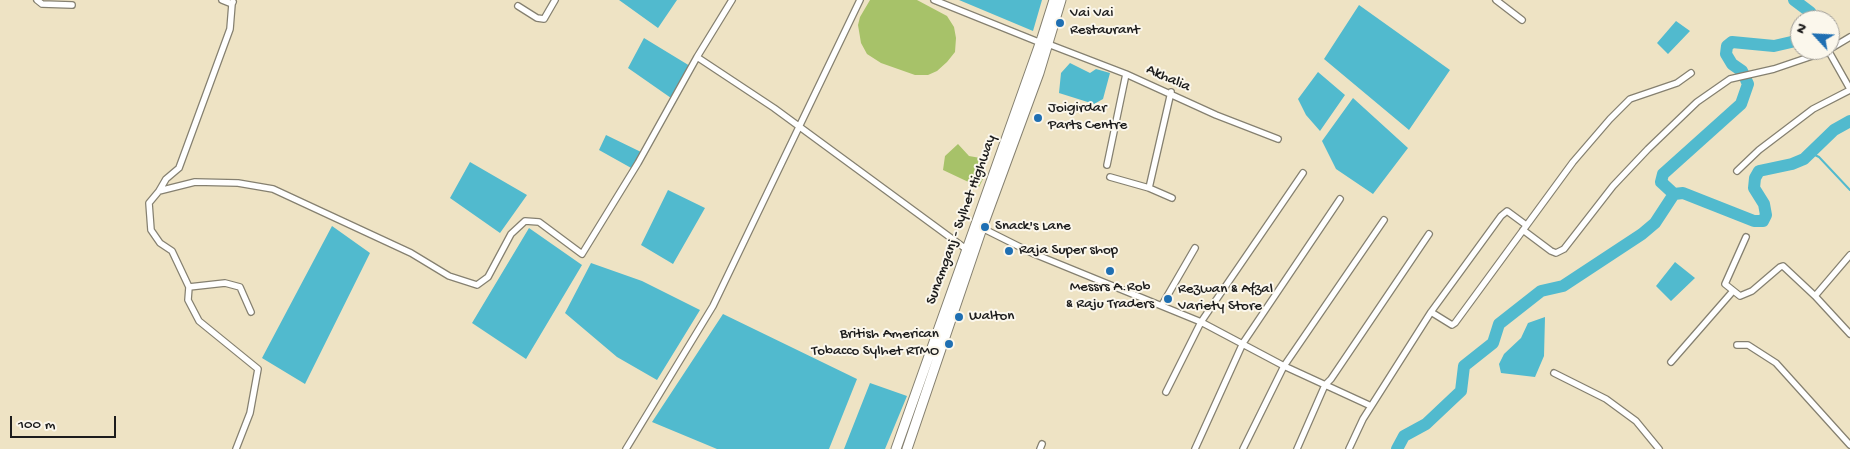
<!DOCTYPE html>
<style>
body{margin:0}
#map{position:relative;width:1850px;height:449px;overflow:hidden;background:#eee3c4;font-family:"Gochi Hand",sans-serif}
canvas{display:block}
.north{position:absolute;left:1790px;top:10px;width:50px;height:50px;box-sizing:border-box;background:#fbf7ec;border:1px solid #a29f99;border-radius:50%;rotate:295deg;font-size:14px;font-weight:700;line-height:20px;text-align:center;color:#1c1c1c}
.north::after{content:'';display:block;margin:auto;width:18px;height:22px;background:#1f6fb2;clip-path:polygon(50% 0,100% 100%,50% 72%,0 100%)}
.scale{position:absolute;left:10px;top:416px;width:106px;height:22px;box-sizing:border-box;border:2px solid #1c1c1c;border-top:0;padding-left:6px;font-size:15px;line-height:18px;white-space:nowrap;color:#1c1c1c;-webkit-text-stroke:4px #fbf7ec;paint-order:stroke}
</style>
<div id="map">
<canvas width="1850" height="449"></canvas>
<div class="north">N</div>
<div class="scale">100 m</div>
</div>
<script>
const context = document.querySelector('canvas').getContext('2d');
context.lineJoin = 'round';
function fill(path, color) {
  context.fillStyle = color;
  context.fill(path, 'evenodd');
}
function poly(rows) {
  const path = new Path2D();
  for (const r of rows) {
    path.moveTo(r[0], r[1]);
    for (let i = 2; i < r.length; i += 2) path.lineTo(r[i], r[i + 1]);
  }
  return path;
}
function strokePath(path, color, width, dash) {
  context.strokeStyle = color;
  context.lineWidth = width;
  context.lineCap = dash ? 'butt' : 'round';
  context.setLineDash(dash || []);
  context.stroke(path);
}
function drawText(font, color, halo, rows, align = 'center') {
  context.font = font + ' "Gochi Hand",sans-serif';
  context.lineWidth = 4;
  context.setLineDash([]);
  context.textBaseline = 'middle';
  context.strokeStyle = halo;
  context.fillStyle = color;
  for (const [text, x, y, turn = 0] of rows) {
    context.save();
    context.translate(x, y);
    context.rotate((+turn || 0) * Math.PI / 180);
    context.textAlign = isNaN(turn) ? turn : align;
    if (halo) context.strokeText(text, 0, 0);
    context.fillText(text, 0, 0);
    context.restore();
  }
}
fill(poly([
 [870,0,917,0,947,16,954,27,956,38,955,52,947,62,937,71,928,75,915,75,881,63,867,54,861,43,858,25,860,17],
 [958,144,969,156,986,159,983,179,979,187,943,170,945,156]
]), '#a7c269');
fill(poly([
 [619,0,677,0,658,28],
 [959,0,1042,0,1033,31],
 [1359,5,1450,70,1409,130,1324,59],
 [1676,21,1690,31,1668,54,1657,43],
 [644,38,690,66,671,98,628,68],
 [1070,63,1090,73,1096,69,1110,73,1103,99,1094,104,1059,93,1061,73],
 [1318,72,1345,95,1320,131,1306,115,1298,99],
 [1353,98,1408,148,1373,194,1336,169,1322,141],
 [606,135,641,152,633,169,599,150],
 [470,162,527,195,500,233,450,198],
 [668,190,705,208,673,264,641,245],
 [332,226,370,253,305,384,262,358],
 [529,228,582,265,526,359,472,323],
 [1675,262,1695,278,1671,301,1656,286],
 [591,263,642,281,700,310,657,380,617,357,565,313],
 [723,314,857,379,829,449,717,449,652,422],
 [1545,317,1544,356,1535,377,1501,373,1499,364,1504,354,1521,338,1528,323],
 [870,383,907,396,885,449,844,449]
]), '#51bace');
strokePath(poly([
 [1811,153,1819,157,1850,190]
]), '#51bace', 2);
strokePath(poly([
 [1794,0,1810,12,1815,20],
 [1674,194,1661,182,1663,174,1741,104,1748,84,1742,71,1732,64,1726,54,1727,46,1732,42,1774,46,1800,40],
 [1397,449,1404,436,1426,424,1461,391,1464,366,1493,343,1499,324,1541,291,1563,286,1642,234,1655,223,1674,194,1683,193,1754,221,1763,221,1766,215,1764,204,1754,188,1755,178,1759,171,1792,164,1804,159,1834,130,1850,121]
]), '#51bace', 12);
const street = poly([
 [37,0,42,4,72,5],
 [222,0,232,4,233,2],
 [934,0,1041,43],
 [1496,0,1522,20],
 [518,6,537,18,544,19,555,0],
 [1048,44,1126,74,1216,115,1278,139],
 [1830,49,1850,37],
 [1828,50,1850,89],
 [697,57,774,108,966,249],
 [1107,165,1126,74],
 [1737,171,1759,150,1813,109,1850,90],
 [1110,177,1149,188,1172,198],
 [1149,188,1171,92],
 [159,191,166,179,179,168,230,29,232,4],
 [982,228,1032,253,1201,322,1284,366,1371,406],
 [1523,230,1551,251,1556,253,1564,249,1613,186,1648,149,1697,102,1730,79,1774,69,1827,51],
 [1746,237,1725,284,1740,296,1752,291,1780,267,1783,266,1815,296,1850,255],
 [189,287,188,300,199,321,258,369,250,413,236,449],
 [1815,296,1850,334],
 [1162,305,1195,248],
 [251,312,240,287,225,283,189,287,172,251,160,243,151,230,149,203,159,191,195,182,238,183,273,189,411,253,449,276,477,285,488,277,511,234,525,221,539,222,582,254,638,163,697,57,732,0],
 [1431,312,1452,325,1455,323,1573,162,1610,119,1630,99,1677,83,1691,73],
 [1737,345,1748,345,1776,363,1850,445],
 [1671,362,1733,291],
 [1554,373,1606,399,1636,421,1659,449],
 [1166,392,1201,322,1303,173],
 [626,449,713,306,860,0],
 [1040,449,1042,444],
 [1195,449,1243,343,1340,199],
 [1243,449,1284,366,1384,220],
 [1297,449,1325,385,1331,379,1429,234],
 [1349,449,1363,419,1431,312,1501,216,1507,211,1526,225]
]);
const primary = poly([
 [896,449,1042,38,1054,0],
 [907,449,982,228,1039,73,1061,0]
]);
strokePath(street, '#858070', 8);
strokePath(primary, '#858070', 11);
strokePath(street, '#fff', 5.5);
strokePath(primary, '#fff', 9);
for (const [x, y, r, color] of [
 [1060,23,5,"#1f6fb2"],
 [1038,118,5,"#1f6fb2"],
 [985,227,5,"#1f6fb2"],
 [1009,251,5,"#1f6fb2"],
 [1110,271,5,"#1f6fb2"],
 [1168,299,5,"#1f6fb2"],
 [959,317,5,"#1f6fb2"],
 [949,344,5,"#1f6fb2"]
]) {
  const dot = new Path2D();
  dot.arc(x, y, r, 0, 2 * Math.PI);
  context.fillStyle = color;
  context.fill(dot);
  strokePath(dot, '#fbf7ec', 2);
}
drawText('15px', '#1c1c1c', '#fbf7ec', [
 ["Vai Vai",1070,14],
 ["Restaurant",1070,31],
 ["Joigirdar",1048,109],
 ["Parts Centre",1048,126],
 ["Snack's Lane",995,227],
 ["Raja Super shop",1019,251],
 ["Messrs A.Rob",1110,288,"center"],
 ["& Raju Traders",1110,305,"center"],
 ["Rezwan & Afzal",1178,290],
 ["Variety Store",1178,307],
 ["Walton",969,317],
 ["British American",939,335,"right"],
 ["Tobacco Sylhet RTMO",939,352,"right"]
], 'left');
drawText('15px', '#1c1c1c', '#fbf7ec', [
 ["Akhalia",1168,79,24],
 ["Sunamganj - Sylhet Highway",962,220,-70]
]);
</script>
